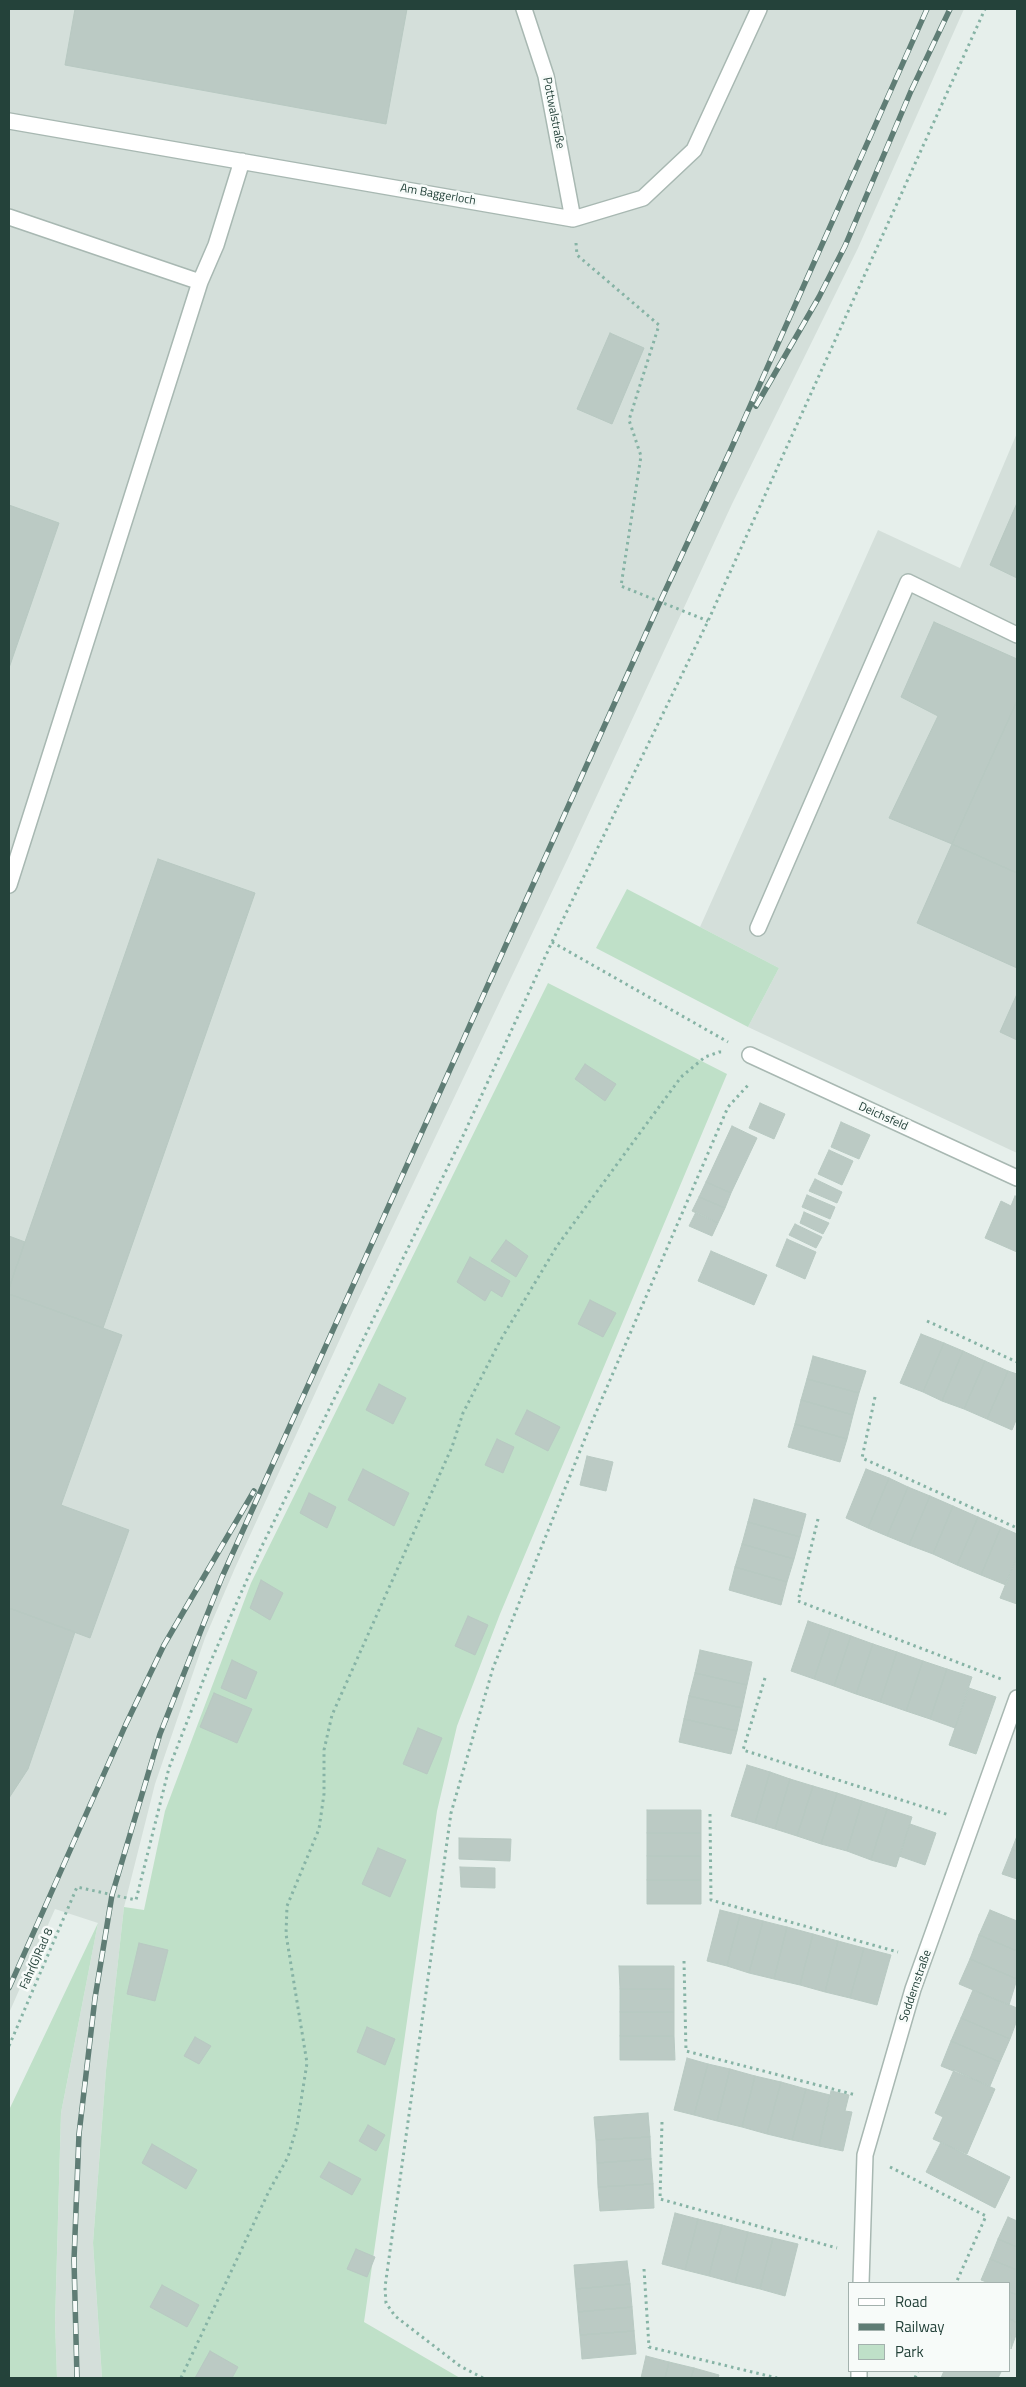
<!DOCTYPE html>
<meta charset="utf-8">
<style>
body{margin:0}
#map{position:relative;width:1026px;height:2387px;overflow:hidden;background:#e6efeb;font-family:"Titillium Web",sans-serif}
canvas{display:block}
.frame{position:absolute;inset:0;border:10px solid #24423a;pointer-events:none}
.legend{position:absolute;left:848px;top:2282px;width:162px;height:90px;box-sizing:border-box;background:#f7fbf9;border:1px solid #a3b1ad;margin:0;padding:6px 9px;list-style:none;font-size:15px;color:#24423a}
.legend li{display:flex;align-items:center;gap:10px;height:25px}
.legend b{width:25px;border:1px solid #a3b1ad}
</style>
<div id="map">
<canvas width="1026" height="2387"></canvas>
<div class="frame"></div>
<ul class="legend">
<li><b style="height:6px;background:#fff"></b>Road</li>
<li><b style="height:6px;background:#5f7d75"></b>Railway</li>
<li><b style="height:14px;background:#bfe0c8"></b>Park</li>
</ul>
</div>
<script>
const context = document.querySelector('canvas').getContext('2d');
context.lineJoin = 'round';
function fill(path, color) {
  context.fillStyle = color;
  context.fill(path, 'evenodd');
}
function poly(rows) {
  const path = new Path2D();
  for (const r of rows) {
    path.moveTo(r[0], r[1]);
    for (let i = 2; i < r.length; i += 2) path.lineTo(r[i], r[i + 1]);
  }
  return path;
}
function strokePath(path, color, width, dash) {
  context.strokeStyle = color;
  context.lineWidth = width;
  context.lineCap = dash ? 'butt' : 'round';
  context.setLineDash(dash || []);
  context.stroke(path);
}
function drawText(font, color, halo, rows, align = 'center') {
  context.font = font + ' "Titillium Web",sans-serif';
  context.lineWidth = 5;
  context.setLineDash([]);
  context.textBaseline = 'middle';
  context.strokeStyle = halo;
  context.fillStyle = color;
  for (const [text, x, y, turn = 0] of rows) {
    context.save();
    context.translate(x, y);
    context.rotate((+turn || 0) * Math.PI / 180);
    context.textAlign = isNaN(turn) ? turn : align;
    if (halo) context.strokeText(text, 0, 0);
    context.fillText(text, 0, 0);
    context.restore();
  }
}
fill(poly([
 [9,9,964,9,858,248,732,504,568,858,356,1304,235,1568,205,1638,155,1784,124,1907,106,2070,93,2243,102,2378,57,2378,55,2323,61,2113,98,1923,55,1909,9,2013],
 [1017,433,1017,1153,748,1027,779,968,700,927,878,530,960,568]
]), '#d4dfda');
fill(poly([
 [627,889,779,968,748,1027,596,948],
 [548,983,727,1074,500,1614,457,1726,437,1811,364,2322,460,2378,102,2378,93,2243,106,2070,124,1907,144,1910,165,1811,251,1583],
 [98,1923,61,2113,55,2323,57,2378,9,2378,9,2110]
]), '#bfe0c8');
const building = poly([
 [75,9,407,9,386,124,65,65,75,9],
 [610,333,644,348,612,424,577,409,610,333],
 [1017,503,1017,578,990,565,1017,503],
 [9,505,59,523,9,668,9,505],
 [934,622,1017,659,1017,701,952,844,889,818,938,716,901,697,934,622],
 [1017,701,1017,873,952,844,1017,701],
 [952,844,1017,873,1017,968,917,923,952,844],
 [158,859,255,893,103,1328,9,1294,9,1288,158,859],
 [1017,994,1017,1040,1000,1032,1017,994],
 [585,1064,616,1084,605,1101,575,1079,585,1064],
 [760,1103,785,1114,774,1139,749,1128,760,1103],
 [841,1122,870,1135,859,1159,831,1147,841,1122],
 [732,1126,757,1138,731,1193,706,1182,732,1126],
 [829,1150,853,1161,842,1185,818,1174,829,1150],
 [815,1179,842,1192,837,1203,809,1191,815,1179],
 [706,1182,731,1193,725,1208,699,1197,706,1182],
 [807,1195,835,1207,830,1219,802,1207,807,1195],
 [1015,1196,1017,1197,1017,1252,985,1238,1001,1201,1011,1206,1015,1196],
 [699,1197,725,1208,718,1223,692,1211,699,1197],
 [696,1212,718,1223,712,1236,689,1226,696,1212],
 [804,1212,829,1223,823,1234,800,1223,804,1212],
 [795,1224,822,1237,816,1248,789,1235,795,1224],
 [9,1236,25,1242,9,1288,9,1236],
 [787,1239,816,1252,805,1279,776,1266,787,1239],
 [506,1240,528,1256,516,1277,491,1261,506,1240],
 [711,1251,767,1275,754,1305,698,1281,711,1251],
 [470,1257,510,1281,502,1297,491,1290,485,1301,457,1282,470,1257],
 [9,1294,122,1335,61,1505,129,1530,90,1638,9,1608,9,1294],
 [590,1300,616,1313,603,1337,578,1324,590,1300],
 [921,1334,944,1343,923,1392,900,1383,921,1334],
 [944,1343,963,1351,942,1401,923,1392,944,1343],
 [963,1351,985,1361,964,1409,942,1401,963,1351],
 [813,1356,866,1371,859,1393,807,1379,813,1356],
 [985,1361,1008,1371,987,1419,964,1409,985,1361],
 [1008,1371,1017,1374,1017,1418,1012,1430,987,1419,1008,1371],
 [807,1379,859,1393,853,1415,801,1400,807,1379],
 [379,1384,406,1398,393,1424,366,1410,379,1384],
 [801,1400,853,1415,847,1439,795,1424,801,1400],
 [527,1410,560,1427,548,1451,515,1434,527,1410],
 [795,1424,847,1439,840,1462,788,1447,795,1424],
 [497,1439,514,1447,503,1473,485,1465,497,1439],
 [587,1456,613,1462,606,1491,580,1485,587,1456],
 [363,1469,409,1493,394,1526,348,1500,363,1469],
 [866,1469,889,1478,868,1528,846,1518,866,1469],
 [889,1478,908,1487,887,1536,868,1528,889,1478],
 [908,1487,930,1496,909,1545,887,1536,908,1487],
 [309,1493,336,1507,327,1528,300,1513,309,1493],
 [930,1496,953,1506,933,1554,909,1545,930,1496],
 [754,1499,806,1514,800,1537,748,1522,754,1499],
 [953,1506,978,1517,957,1565,933,1554,953,1506],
 [978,1517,1001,1527,981,1575,957,1565,978,1517],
 [748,1522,800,1537,794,1559,742,1544,748,1522],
 [1001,1527,1017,1534,1017,1556,1006,1585,981,1575,1001,1527],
 [742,1544,794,1559,787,1582,735,1567,742,1544],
 [1017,1556,1017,1604,1000,1598,1017,1556],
 [735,1567,787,1582,781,1605,729,1590,735,1567],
 [261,1580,283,1593,270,1620,250,1608,261,1580],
 [9,1608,75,1632,28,1769,9,1798,9,1608],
 [468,1616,488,1625,475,1655,455,1646,468,1616],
 [808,1621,831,1629,814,1679,791,1671,808,1621],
 [831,1629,851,1636,834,1686,814,1679,831,1629],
 [851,1636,873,1644,856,1694,834,1686,851,1636],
 [873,1644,897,1652,880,1702,856,1694,873,1644],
 [700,1650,752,1662,747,1685,695,1673,700,1650],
 [897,1652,923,1661,906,1711,880,1702,897,1652],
 [232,1660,257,1672,246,1699,221,1688,232,1660],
 [923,1661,947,1669,930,1719,906,1711,923,1661],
 [947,1669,972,1677,955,1728,930,1719,947,1669],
 [695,1673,747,1685,742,1708,689,1696,695,1673],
 [969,1688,996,1697,976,1754,949,1745,969,1688],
 [214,1693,252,1709,237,1743,200,1727,214,1693],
 [689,1696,742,1708,737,1731,684,1719,689,1696],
 [684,1719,737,1731,731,1754,679,1742,684,1719],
 [418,1728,442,1738,427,1774,403,1764,418,1728],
 [747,1765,770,1772,755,1823,731,1816,747,1765],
 [770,1772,790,1779,775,1829,755,1823,770,1772],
 [790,1779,813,1786,797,1836,775,1829,790,1779],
 [813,1786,837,1793,821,1844,797,1836,813,1786],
 [837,1793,862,1801,847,1851,821,1844,837,1793],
 [862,1801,887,1809,871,1860,847,1851,862,1801],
 [887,1809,912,1817,896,1867,871,1860,887,1809],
 [647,1810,701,1810,701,1833,647,1833,647,1810],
 [910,1824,936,1833,925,1865,899,1856,910,1824],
 [647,1833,701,1833,701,1856,647,1856,647,1833],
 [1017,1836,1017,1852,1012,1849,1017,1836],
 [459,1838,511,1839,510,1861,459,1859,459,1838],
 [378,1848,406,1860,390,1897,362,1884,378,1848],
 [1012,1849,1017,1852,1017,1879,1002,1874,1012,1849],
 [647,1856,701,1856,701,1880,647,1880,647,1856],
 [460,1867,495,1868,495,1888,461,1887,460,1867],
 [647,1880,701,1880,701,1904,647,1904,647,1880],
 [720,1910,740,1915,727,1966,707,1961,720,1910],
 [990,1910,1017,1921,1017,1951,979,1935,990,1910],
 [740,1915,763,1921,749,1973,727,1966,740,1915],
 [763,1921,787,1927,774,1979,749,1973,763,1921],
 [787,1927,813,1934,800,1985,774,1979,787,1927],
 [813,1934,838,1941,825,1992,800,1985,813,1934],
 [979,1935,1017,1951,1017,1979,970,1959,979,1935],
 [838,1941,864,1948,850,1998,825,1992,838,1941],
 [139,1943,168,1950,155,2001,127,1994,139,1943],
 [864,1948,891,1955,877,2005,850,1998,864,1948],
 [970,1959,1017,1979,1009,2005,959,1984,970,1959],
 [619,1966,674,1966,674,1989,620,1989,619,1966],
 [620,1989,674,1989,674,2012,620,2012,620,1989],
 [973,1990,1017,2008,1017,2020,1010,2039,961,2018,973,1990],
 [620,2012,674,2012,674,2036,620,2036,620,2012],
 [961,2018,1010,2039,1000,2062,951,2041,961,2018],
 [367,2027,395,2039,385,2065,357,2052,367,2027],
 [620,2036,674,2036,675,2060,620,2060,620,2036],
 [195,2037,211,2046,199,2064,184,2056,195,2037],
 [951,2041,1000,2062,990,2086,941,2066,951,2041],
 [687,2058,708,2064,694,2115,674,2110,687,2058],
 [708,2064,730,2069,717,2121,694,2115,708,2064],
 [730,2069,755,2076,742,2127,717,2121,730,2069],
 [954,2070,995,2089,967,2154,933,2139,943,2117,935,2113,954,2070],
 [755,2076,781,2082,767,2134,742,2127,755,2076],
 [781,2082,806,2089,792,2140,767,2134,781,2082],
 [806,2089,830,2095,819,2146,792,2140,806,2089],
 [831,2091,849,2095,845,2111,852,2112,843,2151,819,2146,831,2091],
 [648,2113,650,2137,596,2140,594,2117,648,2113],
 [368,2125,385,2135,376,2151,359,2141,368,2125],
 [650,2137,651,2159,597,2163,596,2140,650,2137],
 [941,2142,1010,2177,995,2208,926,2172,941,2142],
 [152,2144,197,2170,186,2189,142,2163,152,2144],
 [651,2159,653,2184,598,2187,597,2163,651,2159],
 [329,2162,361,2179,352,2195,320,2177,329,2162],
 [653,2184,654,2208,600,2211,598,2187,653,2184],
 [675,2213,698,2219,685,2270,662,2264,675,2213],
 [1008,2217,1017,2221,1017,2247,998,2239,1008,2217],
 [698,2219,722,2225,709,2276,685,2270,698,2219],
 [722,2225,748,2232,735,2283,709,2276,722,2225],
 [748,2232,773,2238,760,2289,735,2283,748,2232],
 [773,2238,798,2244,785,2296,760,2289,773,2238],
 [998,2239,1017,2247,1017,2270,990,2259,998,2239],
 [356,2249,375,2257,367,2277,347,2269,356,2249],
 [990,2259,1017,2270,1017,2295,1010,2292,1010,2283,989,2283,981,2280,990,2259],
 [627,2261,630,2284,576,2289,574,2265,627,2261],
 [630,2284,632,2307,578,2312,576,2289,630,2284],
 [162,2285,199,2305,187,2327,150,2307,162,2285],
 [1010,2292,1017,2295,1017,2323,1010,2319,1010,2292],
 [632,2307,634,2331,580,2335,578,2312,632,2307],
 [1010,2319,1017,2323,1017,2332,1011,2349,1010,2319],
 [634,2331,636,2354,582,2359,580,2335,634,2331],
 [210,2351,238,2367,232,2378,195,2378,210,2351],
 [646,2356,669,2362,665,2378,641,2378,646,2356],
 [669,2362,694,2368,691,2378,665,2378,669,2362],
 [694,2368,719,2375,718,2378,691,2378,694,2368],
 [944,2371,997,2371,1001,2372,998,2378,941,2378,944,2371]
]);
fill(building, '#bbcac4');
strokePath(building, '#b8c9c2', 1);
const minor = poly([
 [524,9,546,76,573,219],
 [9,121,573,219,643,198,694,150,759,9],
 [9,217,200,282],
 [9,885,200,282,216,245,242,161],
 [758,928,908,582,1017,635],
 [750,1055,1017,1178],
 [861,2283,865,2155,913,1989,1017,1698],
 [859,2378,859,2371]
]);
strokePath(minor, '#a8b8b2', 18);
strokePath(poly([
 [576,243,577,255,659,325,629,420,641,456,621,586,708,621],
 [552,942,728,1042],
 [927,1321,1017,1362],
 [875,1397,862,1458,1017,1528],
 [818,1519,798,1601,1001,1679],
 [765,1678,743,1750,949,1815],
 [710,1814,711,1900,898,1952],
 [684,1961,686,2051,856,2095],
 [9,2046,77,1887,136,1900,169,1768,210,1663,261,1548,462,1138,552,942,708,621,985,9],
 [662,2122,660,2199,837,2248],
 [890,2167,986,2216,956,2283],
 [644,2269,649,2347,777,2378],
 [181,2378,269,2191,288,2157,297,2126,307,2063,286,1934,287,1906,319,1829,324,1794,324,1750,332,1715,452,1447,463,1413,500,1341,557,1246,681,1077,705,1057,719,1052,724,1052],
 [483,2378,460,2366,395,2316,386,2303,385,2287,451,1813,493,1668,588,1431,728,1107,750,1083],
 [915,2378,918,2371]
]), '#86b3a5', 3, [2.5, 4]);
strokePath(minor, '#fff', 15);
const rail = poly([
 [756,406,819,297,845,246,911,91,950,9],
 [9,1988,126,1724,164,1645,254,1491],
 [77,2378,74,2260,79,2134,95,1998,112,1895,160,1734,222,1577,660,602,731,449,927,9]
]);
strokePath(rail, '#5f7d75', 5.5);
strokePath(rail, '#f7fbf9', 4, [11]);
drawText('12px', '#24423a', '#f7fbf9', [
 ["Pottwalstraße",553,113,79],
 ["Am Baggerloch",438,195,10],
 ["Deichsfeld",883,1117,24],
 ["Fahr(G)Rad 8",37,1959,-66],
 ["Soddernstraße",916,1986,-71]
]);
</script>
